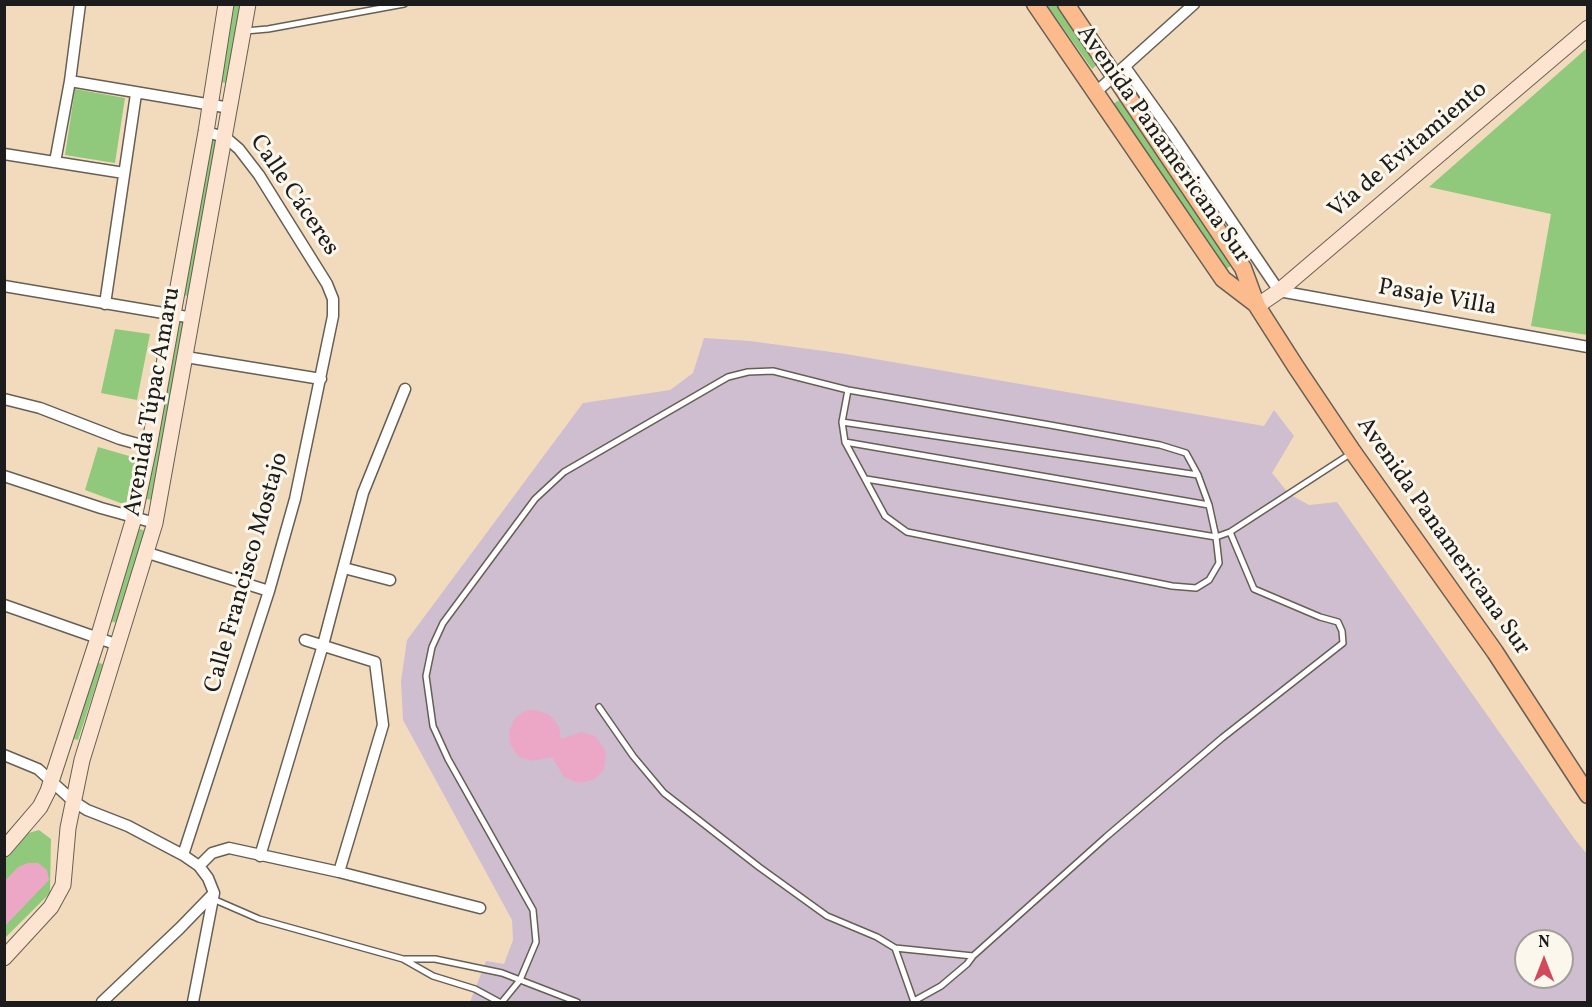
<!DOCTYPE html>
<meta charset="utf-8">
<style>
body{margin:0}
#map{position:relative;width:1592px;height:1007px;overflow:hidden;background:#f2dbbd;font-family:Vollkorn,serif}
canvas{display:block}
.frame{position:absolute;inset:0;border:6px solid #1c1c1c;pointer-events:none}
.north{position:absolute;left:1514px;top:929px;width:60px;height:60px;box-sizing:border-box;background:#fbf7ec;border:2px solid #a29f99;border-radius:50%;rotate:0deg;font-size:16px;font-weight:700;line-height:24px;text-align:center;color:#1c1c1c}
.north::after{content:'';display:block;margin:auto;width:21px;height:27px;background:#d1495b;clip-path:polygon(50% 0,100% 100%,50% 72%,0 100%)}
</style>
<div id="map">
<canvas width="1592" height="1007"></canvas>
<div class="frame"></div>
<div class="north">N</div>
</div>
<script>
const context = document.querySelector('canvas').getContext('2d');
context.lineJoin = 'round';
function fill(path, color) {
  context.fillStyle = color;
  context.fill(path, 'evenodd');
}
function poly(rows) {
  const path = new Path2D();
  for (const r of rows) {
    path.moveTo(r[0], r[1]);
    for (let i = 2; i < r.length; i += 2) path.lineTo(r[i], r[i + 1]);
  }
  return path;
}
function strokePath(path, color, width, dash) {
  context.strokeStyle = color;
  context.lineWidth = width;
  context.lineCap = dash ? 'butt' : 'round';
  context.setLineDash(dash || []);
  context.stroke(path);
}
function drawText(font, color, halo, rows, align = 'center') {
  context.font = font + ' Vollkorn,serif';
  context.lineWidth = 6;
  context.setLineDash([]);
  context.textBaseline = 'middle';
  context.strokeStyle = halo;
  context.fillStyle = color;
  for (const [text, x, y, turn = 0] of rows) {
    context.save();
    context.translate(x, y);
    context.rotate((+turn || 0) * Math.PI / 180);
    context.textAlign = isNaN(turn) ? turn : align;
    if (halo) context.strokeText(text, 0, 0);
    context.fillText(text, 0, 0);
    context.restore();
  }
}
fill(poly([
 [704,338,750,341,846,354,1264,426,1274,410,1294,436,1272,473,1289,494,1309,505,1337,502,1576,841,1587,854,1587,1002,470,1002,486,961,504,964,513,940,512,920,403,720,401,681,407,640,583,403,670,390,693,373],
 [1526,941,1562,941,1562,977,1526,977]
]), '#cebed0');
fill(poly([
 [230,5,240,5,227,83,218,82],
 [1047,5,1059,5,1100,62,1092,69],
 [1587,48,1587,335,1531,326,1551,214,1429,187],
 [75,89,125,98,115,163,65,155],
 [1121,99,1232,265,1226,269,1113,104],
 [210,137,219,139,193,297,183,295],
 [180,319,191,321,151,500,143,498],
 [115,329,150,334,137,400,101,393],
 [98,447,136,458,126,505,85,490],
 [137,528,146,531,117,623,107,620],
 [95,662,103,664,78,740,69,738],
 [39,830,51,839,50,893,5,938,4,856,25,834]
]), '#90c97c');
fill(poly([
 [527,710,535,710,550,715,559,727,561,739,581,732,595,736,604,748,606,755,604,769,599,775,593,780,578,783,564,777,552,757,531,761,518,756,510,744,509,731,515,718],
 [28,863,38,863,47,870,49,880,4,927,4,882,18,867]
]), '#eca7c6');
const lane = poly([
 [245,31,268,29,404,4],
 [848,390,842,422,845,442,885,516,907,532,1172,586,1196,588,1209,580,1219,563,1216,537,866,479],
 [842,422,1198,475],
 [845,442,1209,505],
 [599,707,633,756,664,793,759,867,827,916,877,937,895,948,973,956,1106,837,1222,738,1343,643,1342,631,1338,622,1320,617,1254,589,1230,532],
 [213,899,259,919,403,959,433,976,475,989,499,1002],
 [895,948,914,1002],
 [405,959,435,959,502,973,577,1002],
 [914,1001,941,986,967,964,973,956],
 [502,1002,520,980,536,942,533,910,448,759,433,726,426,676,432,647,443,623,535,499,564,472,728,377,748,372,773,371,848,390,1050,425,1160,445,1186,453,1198,475,1209,505,1216,537,1230,532,1350,454]
]);
const street = poly([
 [1125,67,1170,130,1279,291,1588,347],
 [70,81,230,108],
 [1095,93,1194,4],
 [4,154,124,173],
 [55,162,70,81,80,4],
 [4,286,193,318],
 [105,304,136,94],
 [186,357,321,379],
 [4,399,40,408,120,439,149,447],
 [4,476,101,508,155,523],
 [148,553,269,591],
 [344,568,390,580],
 [4,605,118,645],
 [305,640,375,662,383,725,339,872],
 [4,755,38,769,73,801,87,810,128,826,183,855,199,866,208,878,214,893,193,1002],
 [183,855,269,591,295,499,333,316,333,299,327,284,259,175,239,149,225,137,206,132],
 [260,856,323,645,363,493,405,389],
 [199,866,212,853,229,848,339,872,480,908],
 [102,1002,180,928,213,894]
]);
const secondary = poly([
 [1257,306,1279,291,1588,28],
 [4,849,40,807,48,791,98,638,134,518,149,447,206,132,226,4],
 [4,958,51,907,63,885,68,828,82,760,155,523,248,4]
]);
const primary = poly([
 [1035,4,1223,279,1257,305],
 [1066,4,1243,268,1257,306,1296,367,1353,452,1495,652,1588,795]
]);
strokePath(lane, '#675f54', 8);
strokePath(street, '#675f54', 13);
strokePath(secondary, '#675f54', 17);
strokePath(primary, '#675f54', 19);
strokePath(lane, '#fff', 5);
strokePath(street, '#fff', 10);
strokePath(secondary, '#fde4d1', 15);
strokePath(primary, '#fbbb8c', 16);
drawText('24px', '#1c1c1c', '#fbf7ec', [
 ["Avenida Panamericana Sur",1162,145,55],
 ["Vía de Evitamiento",1409,151,-40],
 ["Calle Cáceres",293,196,56],
 ["Pasaje Villa",1437,299,10],
 ["Avenida Túpac Amaru",154,402,-80],
 ["Avenida Panamericana Sur",1442,537,55],
 ["Calle Francisco Mostajo",248,573,-74]
]);
</script>
